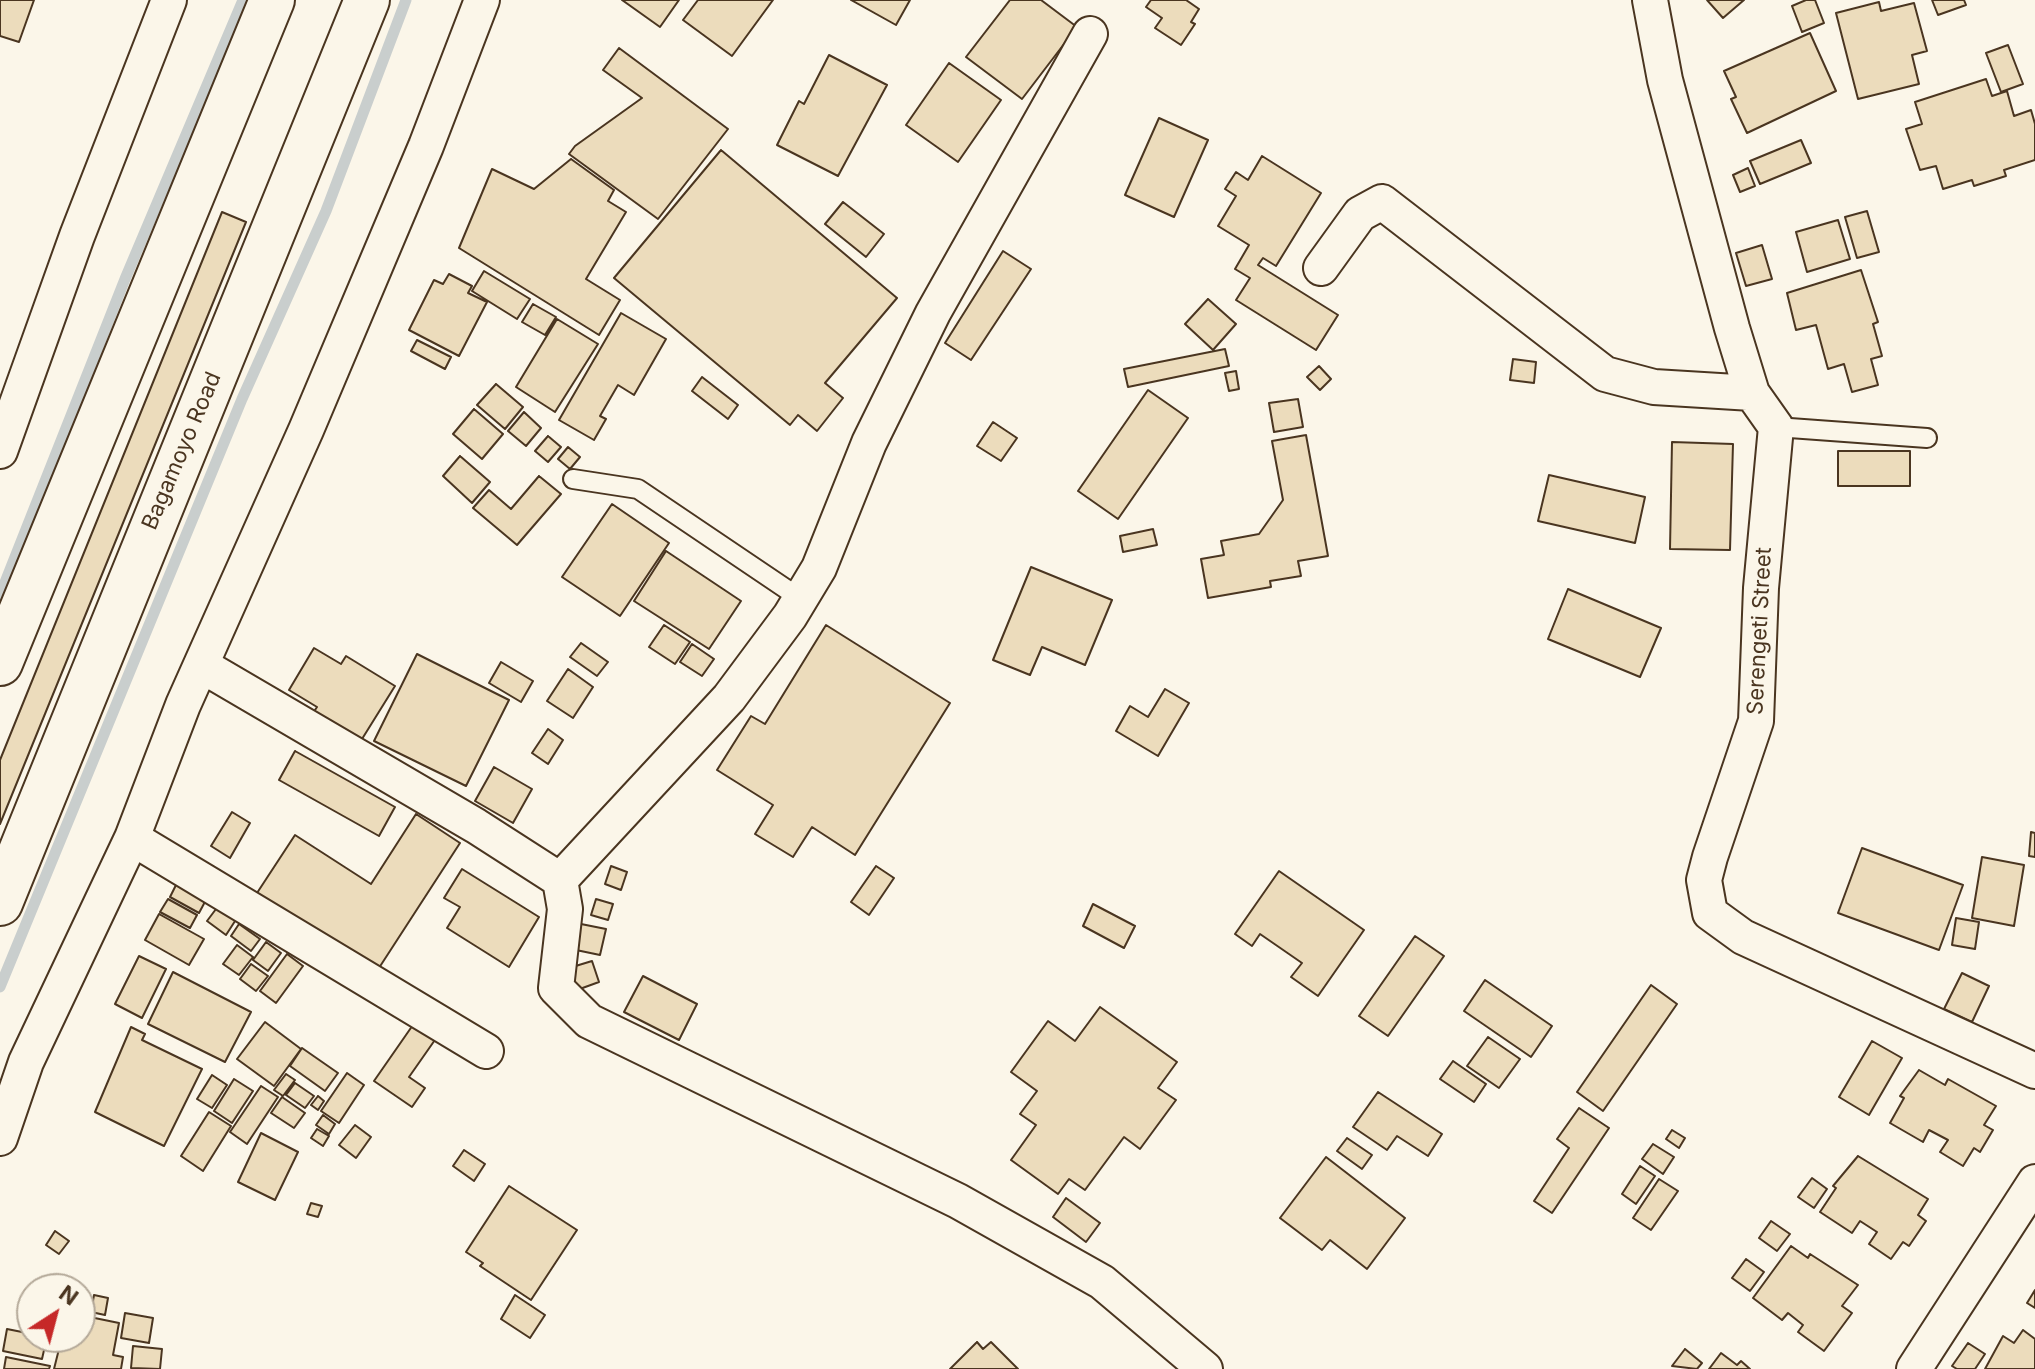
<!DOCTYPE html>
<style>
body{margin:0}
#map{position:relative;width:2035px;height:1369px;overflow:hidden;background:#fbf6e9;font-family:Inter,sans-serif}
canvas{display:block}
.north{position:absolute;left:16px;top:1273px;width:80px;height:80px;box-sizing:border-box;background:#fbf6e9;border:2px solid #b4a999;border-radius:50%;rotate:36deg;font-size:22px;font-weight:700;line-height:32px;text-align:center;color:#4a3520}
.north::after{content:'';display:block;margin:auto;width:28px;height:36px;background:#c62828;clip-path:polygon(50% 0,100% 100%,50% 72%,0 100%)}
</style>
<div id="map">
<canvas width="2035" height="1369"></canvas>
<div class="north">N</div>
</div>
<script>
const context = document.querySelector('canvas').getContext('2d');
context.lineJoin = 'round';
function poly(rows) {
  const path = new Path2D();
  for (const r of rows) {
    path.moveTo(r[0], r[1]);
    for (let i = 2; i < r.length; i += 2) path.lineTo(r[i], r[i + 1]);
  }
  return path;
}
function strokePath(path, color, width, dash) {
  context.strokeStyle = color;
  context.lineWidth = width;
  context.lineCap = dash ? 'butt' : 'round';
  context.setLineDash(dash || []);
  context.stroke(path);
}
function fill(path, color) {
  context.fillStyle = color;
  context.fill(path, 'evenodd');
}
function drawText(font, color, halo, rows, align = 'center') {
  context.font = font + ' Inter,sans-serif';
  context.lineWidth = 6;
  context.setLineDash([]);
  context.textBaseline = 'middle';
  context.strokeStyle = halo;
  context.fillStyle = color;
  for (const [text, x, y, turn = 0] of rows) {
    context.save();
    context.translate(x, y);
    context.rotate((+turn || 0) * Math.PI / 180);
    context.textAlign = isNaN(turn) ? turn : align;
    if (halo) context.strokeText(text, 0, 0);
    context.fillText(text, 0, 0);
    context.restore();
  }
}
strokePath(poly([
 [0,595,125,279,243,0],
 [0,987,242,399,326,211,406,0]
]), '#c9cecd', 11);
const building = poly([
 [0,0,34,0,19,42,0,36,0,0],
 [622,0,679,0,660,27,622,0],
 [698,0,773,0,732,56,683,20,698,0],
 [851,0,910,0,896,25,851,0],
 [1010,0,1041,0,1077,27,1022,99,966,57,1010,0],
 [1151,0,1186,0,1199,9,1191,22,1195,24,1181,45,1155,28,1162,18,1146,7,1151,0],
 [1707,0,1744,0,1723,18,1707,0],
 [1806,0,1815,0,1824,23,1802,32,1792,6,1806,0],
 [1932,0,1964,0,1966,5,1938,15,1932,0],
 [1879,2,1881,11,1914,3,1927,51,1912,55,1919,84,1858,99,1836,13,1879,2],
 [1810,33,1836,91,1747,133,1731,99,1736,97,1724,71,1810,33],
 [2008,45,2023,84,2001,92,1986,53,2008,45],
 [619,48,728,129,658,219,569,154,575,146,642,98,603,70,619,48],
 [829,55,887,85,838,176,777,145,799,101,804,104,829,55],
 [949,63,1001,100,958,162,906,125,949,63],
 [1986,79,1992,96,2007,91,2014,116,2031,110,2035,124,2035,160,2004,170,2006,176,1974,186,1972,180,1943,189,1936,166,1920,170,1906,129,1922,124,1915,102,1986,79],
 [1159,118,1208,140,1174,217,1125,195,1159,118],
 [1801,140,1811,163,1760,184,1750,161,1801,140],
 [721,150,897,298,825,383,843,398,817,431,798,415,790,425,614,278,721,150],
 [1262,156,1321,193,1276,266,1263,258,1258,265,1338,315,1316,350,1236,300,1250,278,1235,269,1249,245,1218,226,1236,196,1225,189,1236,172,1248,180,1262,156],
 [571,159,614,190,608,201,626,212,586,279,620,300,599,335,459,248,492,169,534,189,571,159],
 [1748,168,1755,186,1740,192,1733,175,1748,168],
 [843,202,884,234,866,257,825,224,843,202],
 [1867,211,1879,252,1857,258,1845,217,1867,211],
 [222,212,246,222,0,824,0,760,222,212],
 [1838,220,1850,259,1807,272,1796,232,1838,220],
 [1762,245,1772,279,1746,286,1736,253,1762,245],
 [1003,251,1031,269,971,360,945,343,1003,251],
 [1861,270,1878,322,1873,324,1882,356,1871,359,1878,385,1852,392,1844,364,1828,369,1816,325,1796,330,1787,293,1861,270],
 [484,271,530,299,517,319,472,291,484,271],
 [449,274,472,286,468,293,487,302,459,356,409,330,434,280,443,284,449,274],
 [1208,299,1236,324,1213,350,1185,324,1208,299],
 [533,304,556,317,545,335,522,322,533,304],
 [621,313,666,339,634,395,618,385,600,416,606,419,594,440,559,420,621,313],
 [557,319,598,344,555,412,516,387,557,319],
 [417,340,451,357,445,369,411,351,417,340],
 [1225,349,1229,366,1128,387,1124,369,1225,349],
 [1513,359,1536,362,1534,383,1510,380,1513,359],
 [1319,366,1331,379,1320,390,1307,377,1319,366],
 [1236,371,1239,389,1229,391,1225,373,1236,371],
 [702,377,738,405,728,419,692,391,702,377],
 [496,384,523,407,505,429,477,405,496,384],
 [1148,390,1188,418,1118,519,1078,491,1148,390],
 [1298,399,1303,427,1274,432,1269,403,1298,399],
 [474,409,503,434,482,459,453,434,474,409],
 [524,412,541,428,526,446,508,431,524,412],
 [993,422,1017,438,1001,461,977,446,993,422],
 [1306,435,1328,556,1298,561,1301,576,1270,581,1271,587,1208,598,1201,559,1224,555,1221,541,1259,534,1283,500,1272,441,1306,435],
 [548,436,561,447,548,462,535,451,548,436],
 [1672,442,1733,444,1730,550,1670,549,1672,442],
 [568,447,580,457,570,469,558,459,568,447],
 [1838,451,1910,451,1910,486,1838,486,1838,451],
 [460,456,490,482,472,503,443,476,460,456],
 [1549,475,1645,497,1635,543,1538,521,1549,475],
 [539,476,561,494,517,545,473,508,489,490,511,509,539,476],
 [612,504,669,543,620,616,562,577,612,504],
 [1153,529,1157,545,1123,552,1120,536,1153,529],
 [666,551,741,601,709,649,634,601,666,551],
 [1031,567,1112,600,1085,665,1042,647,1030,675,993,660,1031,567],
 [1568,589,1661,628,1640,677,1548,639,1568,589],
 [664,625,690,642,675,664,649,647,664,625],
 [826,625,950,703,855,855,812,827,793,857,755,834,773,805,717,770,751,716,765,724,826,625],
 [581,643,608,662,597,676,570,657,581,643],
 [692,644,714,659,702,676,680,662,692,644],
 [314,648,341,664,346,656,395,686,362,739,313,713,317,707,289,690,314,648],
 [417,654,509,700,466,786,374,741,417,654],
 [501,662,533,681,521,702,489,683,501,662],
 [568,669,593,687,573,718,547,701,568,669],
 [1165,689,1189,703,1158,756,1116,731,1130,706,1148,717,1165,689],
 [548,729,563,740,548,764,532,753,548,729],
 [295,751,395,807,379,836,279,780,295,751],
 [494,767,532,789,513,823,475,801,494,767],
 [232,812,250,823,230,858,211,846,232,812],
 [416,814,460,843,377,971,257,893,295,835,371,884,416,814],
 [2031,832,2035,833,2035,857,2029,856,2031,832],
 [1862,848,1963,885,1939,950,1838,913,1862,848],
 [1982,857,2024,865,2014,926,1972,918,1982,857],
 [611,866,627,872,621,890,605,884,611,866],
 [876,866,894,878,869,915,851,902,876,866],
 [462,869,539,917,509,967,447,928,460,907,444,898,462,869],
 [1279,871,1364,930,1318,996,1291,977,1302,963,1260,934,1252,946,1235,934,1279,871],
 [178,881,207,898,199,913,170,897,178,881],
 [168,899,197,915,190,928,160,912,168,899],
 [596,899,613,904,608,920,591,915,596,899],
 [1093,904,1135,926,1124,948,1083,926,1093,904],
 [219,905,237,918,226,935,207,921,219,905],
 [159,914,204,939,189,965,145,940,159,914],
 [1956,918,1979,922,1975,949,1952,945,1956,918],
 [239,924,260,939,251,951,231,936,239,924],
 [581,924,606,929,600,955,576,950,581,924],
 [1415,936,1444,956,1388,1036,1359,1016,1415,936],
 [266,942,281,953,268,971,253,960,266,942],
 [237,945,253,957,239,975,223,964,237,945],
 [287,954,303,966,276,1003,260,991,287,954],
 [139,956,166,969,142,1018,115,1004,139,956],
 [592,961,599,982,577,990,569,968,592,961],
 [251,964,268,976,256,991,240,979,251,964],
 [173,972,251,1012,225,1062,148,1024,173,972],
 [1962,973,1989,986,1972,1022,1944,1009,1962,973],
 [643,976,697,1004,679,1040,624,1012,643,976],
 [1485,980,1552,1026,1531,1057,1464,1011,1485,980],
 [1651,985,1677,1004,1603,1111,1577,1092,1651,985],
 [1100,1007,1177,1062,1158,1088,1176,1100,1140,1149,1124,1137,1085,1190,1069,1179,1058,1194,1011,1160,1036,1125,1020,1114,1037,1091,1011,1072,1048,1021,1075,1041,1100,1007],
 [265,1022,301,1049,274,1086,237,1059,265,1022],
 [415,1022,437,1037,409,1077,425,1088,412,1107,374,1081,415,1022],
 [131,1027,145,1034,142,1040,202,1069,164,1146,95,1112,131,1027],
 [1488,1037,1520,1059,1499,1088,1467,1066,1488,1037],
 [1872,1041,1902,1058,1869,1115,1839,1097,1872,1041],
 [302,1048,338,1073,325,1091,290,1066,302,1048],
 [1453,1061,1486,1084,1474,1102,1440,1079,1453,1061],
 [1919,1070,1945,1085,1948,1079,1996,1106,1984,1125,1993,1130,1980,1152,1974,1148,1963,1166,1940,1152,1948,1140,1929,1130,1923,1142,1890,1123,1904,1098,1900,1096,1919,1070],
 [347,1073,364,1085,339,1123,321,1111,347,1073],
 [286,1074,295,1080,283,1096,274,1090,286,1074],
 [212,1075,227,1085,212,1108,197,1099,212,1075],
 [234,1079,253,1091,232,1123,214,1111,234,1079],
 [295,1083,314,1096,305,1108,286,1095,295,1083],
 [261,1086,278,1097,247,1144,230,1132,261,1086],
 [1378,1092,1442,1134,1428,1156,1397,1136,1387,1150,1353,1127,1378,1092],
 [318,1096,324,1101,318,1110,311,1105,318,1096],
 [282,1097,305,1113,294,1128,271,1113,282,1097],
 [1579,1108,1609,1128,1552,1213,1534,1201,1569,1148,1557,1139,1579,1108],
 [209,1112,231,1126,203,1171,181,1156,209,1112],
 [323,1115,335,1124,329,1134,316,1125,323,1115],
 [355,1125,371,1137,356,1158,339,1145,355,1125],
 [317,1129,329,1136,323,1146,311,1138,317,1129],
 [1672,1130,1685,1138,1679,1148,1666,1139,1672,1130],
 [261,1133,298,1152,275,1200,238,1182,261,1133],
 [1347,1138,1372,1155,1362,1169,1337,1151,1347,1138],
 [1653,1144,1674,1157,1663,1174,1642,1159,1653,1144],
 [464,1150,485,1164,474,1181,453,1166,464,1150],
 [1858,1156,1928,1199,1918,1215,1926,1221,1909,1246,1903,1242,1891,1259,1869,1244,1877,1232,1860,1221,1852,1233,1820,1212,1836,1188,1833,1186,1858,1156],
 [1326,1157,1405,1218,1367,1269,1330,1240,1322,1250,1280,1218,1326,1157],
 [1640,1166,1655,1176,1636,1204,1622,1194,1640,1166],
 [1812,1178,1827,1189,1814,1208,1798,1197,1812,1178],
 [1659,1179,1678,1191,1651,1230,1633,1218,1659,1179],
 [509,1186,577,1230,531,1300,480,1266,483,1263,466,1252,509,1186],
 [1066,1198,1100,1223,1086,1242,1053,1217,1066,1198],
 [311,1203,322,1206,318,1217,307,1214,311,1203],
 [1771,1221,1790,1234,1777,1251,1759,1238,1771,1221],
 [55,1231,69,1241,59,1254,46,1245,55,1231],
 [1791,1246,1808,1258,1810,1254,1858,1285,1842,1306,1852,1313,1824,1351,1798,1332,1803,1325,1788,1313,1782,1320,1753,1298,1791,1246],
 [1746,1259,1764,1272,1750,1291,1732,1278,1746,1259],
 [2035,1290,2035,1308,2027,1303,2035,1290],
 [94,1295,108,1298,105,1315,91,1312,94,1295],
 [515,1295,545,1315,530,1338,501,1319,515,1295],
 [125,1313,153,1318,149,1343,121,1338,125,1313],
 [80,1315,119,1323,113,1355,123,1357,121,1369,54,1369,62,1337,80,1337,80,1315],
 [7,1329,32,1334,32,1337,47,1337,42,1359,3,1351,7,1329],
 [2023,1330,2035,1339,2035,1369,1985,1369,2003,1336,2014,1343,2023,1330],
 [977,1342,983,1349,991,1342,1018,1369,950,1369,977,1342],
 [1968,1343,1985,1354,1975,1369,1957,1369,1952,1366,1968,1343],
 [133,1346,162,1349,160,1369,131,1368,133,1346],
 [1685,1349,1702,1363,1697,1369,1672,1366,1685,1349],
 [1721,1353,1737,1365,1741,1361,1750,1369,1709,1369,1721,1353],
 [6,1357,50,1366,49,1369,4,1369,6,1357]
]);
fill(building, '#ecdcbc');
strokePath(building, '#4a3520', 2);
const service = poly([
 [1776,427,1927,438],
 [573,479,638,489,801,599]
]);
const minor = poly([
 [1650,0,1665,80,1732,328,1752,393,1776,427,1761,588,1756,721,1710,857,1704,880,1710,913,1743,937,2035,1071],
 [1321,268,1360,214,1382,202,1605,374,1654,387,1752,393],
 [0,451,77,236,169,0],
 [201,665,476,826,560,880,565,909,556,988,589,1021,958,1201,1102,1282,1205,1369],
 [132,838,486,1051],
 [560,880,729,698,790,616,819,568,869,443,933,313,1090,34],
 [0,1138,26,1062,132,838,183,705,306,430,426,146,482,0],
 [1914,1369,2035,1182]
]);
const trunk = poly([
 [0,663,272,0],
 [0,903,367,0]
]);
strokePath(service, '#4a3520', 22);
strokePath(minor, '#4a3520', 38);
strokePath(trunk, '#4a3520', 48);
strokePath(service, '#fbf6e9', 18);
strokePath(minor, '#fbf6e9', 34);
strokePath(trunk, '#fbf6e9', 44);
drawText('22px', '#4a3520', '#fbf6e9', [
 ["Bagamoyo Road",182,451,-67],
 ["Serengeti Street",1760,631,-87]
]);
</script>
